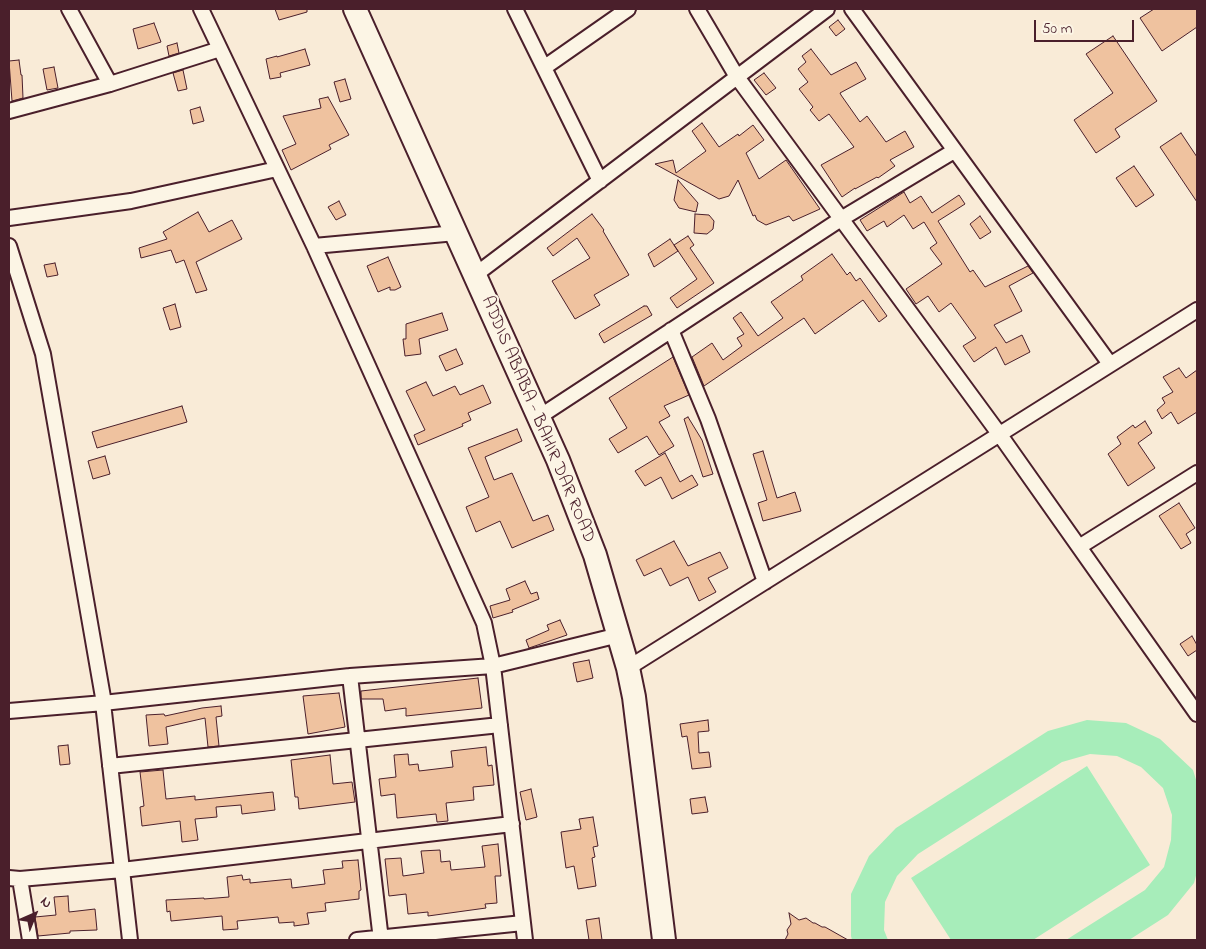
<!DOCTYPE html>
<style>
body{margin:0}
#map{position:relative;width:1206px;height:949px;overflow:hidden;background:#f9ebd7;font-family:"Indie Flower",sans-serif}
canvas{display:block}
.frame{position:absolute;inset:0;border:10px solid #4a1f2b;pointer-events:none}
.north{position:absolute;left:10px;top:889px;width:50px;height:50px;-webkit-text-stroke:4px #fcf5e5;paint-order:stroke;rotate:44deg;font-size:14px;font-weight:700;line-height:20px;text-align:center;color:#4a1f2b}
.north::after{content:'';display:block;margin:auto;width:18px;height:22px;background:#4a1f2b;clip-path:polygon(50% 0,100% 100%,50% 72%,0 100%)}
.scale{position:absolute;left:1034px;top:20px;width:100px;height:22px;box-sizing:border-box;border:2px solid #4a1f2b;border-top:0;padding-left:6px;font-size:15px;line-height:18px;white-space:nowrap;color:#4a1f2b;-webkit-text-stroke:4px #fcf5e5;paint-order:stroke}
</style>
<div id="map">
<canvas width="1206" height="949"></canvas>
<div class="frame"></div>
<div class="north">N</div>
<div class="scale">50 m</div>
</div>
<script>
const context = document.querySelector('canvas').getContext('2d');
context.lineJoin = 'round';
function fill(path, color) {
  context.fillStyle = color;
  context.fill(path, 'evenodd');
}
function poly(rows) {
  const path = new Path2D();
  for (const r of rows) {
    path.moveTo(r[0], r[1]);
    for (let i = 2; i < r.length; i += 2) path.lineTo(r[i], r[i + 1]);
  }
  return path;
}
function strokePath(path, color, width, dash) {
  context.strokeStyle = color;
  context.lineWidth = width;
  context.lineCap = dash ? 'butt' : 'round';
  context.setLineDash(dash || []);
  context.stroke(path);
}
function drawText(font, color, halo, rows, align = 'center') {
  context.font = font + ' "Indie Flower",sans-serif';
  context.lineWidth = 4;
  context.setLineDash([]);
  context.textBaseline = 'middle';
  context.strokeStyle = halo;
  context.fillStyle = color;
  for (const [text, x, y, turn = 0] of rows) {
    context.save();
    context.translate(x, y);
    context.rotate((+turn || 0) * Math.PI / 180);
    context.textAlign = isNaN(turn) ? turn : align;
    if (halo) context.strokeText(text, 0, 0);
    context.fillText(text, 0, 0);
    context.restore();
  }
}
fill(poly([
 [1087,720,1126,723,1160,739,1193,770,1197,783,1197,872,1194,883,1168,915,1129,940,1066,940,1145,890,1164,867,1171,840,1172,815,1163,788,1141,767,1117,756,1090,754,1062,762,918,854,897,876,885,902,884,930,888,940,852,940,851,936,851,894,869,856,896,828,1048,731],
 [1087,766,1150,865,1033,940,951,940,911,878]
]), '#a7edba');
const building = poly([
 [275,9,307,9,307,12,279,20,275,9],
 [1154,9,1197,9,1197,27,1162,51,1140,18,1154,9],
 [838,20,845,29,836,36,829,27,838,20],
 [154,23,161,42,138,49,133,29,154,23],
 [1113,36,1157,101,1115,129,1120,137,1096,153,1074,120,1113,93,1086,54,1113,36],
 [177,43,179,53,169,56,167,46,177,43],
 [305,49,310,65,280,73,281,77,270,79,266,59,277,56,277,57,305,49],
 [811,49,831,75,856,62,866,79,840,93,841,95,860,122,867,116,886,142,905,131,914,147,890,160,895,166,878,178,877,177,855,189,855,188,842,197,821,165,854,147,829,114,819,121,810,110,813,107,799,89,808,82,798,69,806,62,802,56,811,49],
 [19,60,21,75,22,75,23,98,12,101,9,61,19,60],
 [54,67,58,88,47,90,43,69,54,67],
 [183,70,187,89,178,91,173,73,183,70],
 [764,73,776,88,766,95,754,80,764,73],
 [345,79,351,99,340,102,334,82,345,79],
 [328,97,349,135,329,145,331,149,291,170,282,150,296,144,283,116,321,108,319,99,328,97],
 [200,107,204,121,193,124,190,110,200,107],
 [702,123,719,147,738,134,739,136,753,125,764,140,746,153,759,179,786,160,820,209,793,221,789,216,766,225,757,220,755,215,753,216,738,180,729,196,719,199,655,164,673,160,676,173,706,151,692,131,702,123],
 [1181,133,1197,157,1197,202,1160,147,1181,133],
 [1134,166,1154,195,1136,207,1116,178,1134,166],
 [678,180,698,203,696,212,679,208,674,200,678,180],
 [904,192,910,203,921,196,932,213,959,195,965,204,938,221,970,272,973,270,985,287,1028,266,1033,273,1009,286,1022,311,994,325,1006,343,1022,335,1030,352,1005,365,996,347,974,362,963,346,976,338,951,303,939,312,928,296,916,304,906,289,942,264,930,248,937,243,924,222,913,229,904,215,887,227,884,221,867,231,860,220,904,192],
 [339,201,346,215,336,220,328,207,339,201],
 [198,212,209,232,232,220,242,239,196,262,207,290,196,293,184,260,176,263,171,250,141,258,139,248,167,239,163,232,198,212],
 [592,214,604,230,603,231,629,275,594,295,600,305,575,319,552,281,590,258,577,238,553,256,547,248,592,214],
 [695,214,709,215,714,221,713,229,707,234,694,233,695,214],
 [980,216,991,232,980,239,970,224,980,216],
 [688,236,694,245,690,248,714,283,677,308,670,298,697,279,674,245,688,236],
 [670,239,678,251,654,267,648,254,670,239],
 [832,254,847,275,850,272,856,281,860,278,887,316,879,322,863,300,815,334,804,318,704,386,692,357,712,343,723,360,742,346,737,338,744,334,733,318,741,312,758,336,783,318,771,302,803,280,801,276,832,254],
 [388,257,401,287,395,290,390,290,390,287,378,292,367,266,388,257],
 [55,263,58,275,47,277,44,265,55,263],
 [175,304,181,327,170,330,163,308,175,304],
 [644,306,647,306,652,315,604,343,599,334,601,332,644,306],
 [442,313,448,330,419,339,421,354,405,356,403,339,406,339,406,324,442,313],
 [456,349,463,364,446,371,439,356,456,349],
 [673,357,689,395,664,406,670,416,659,422,674,446,659,455,647,436,618,453,609,439,627,428,609,398,673,357],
 [1179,368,1186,378,1197,370,1197,412,1178,424,1171,412,1162,419,1157,410,1165,403,1162,398,1173,392,1163,377,1179,368],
 [426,382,433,396,455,386,460,395,483,385,491,403,468,413,471,420,462,424,463,426,418,445,414,435,425,430,406,391,426,382],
 [182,406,187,422,97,448,92,432,182,406],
 [688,417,702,440,713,474,703,477,684,419,688,417],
 [1145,421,1152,433,1138,443,1155,468,1128,486,1108,454,1121,444,1117,437,1133,425,1135,428,1145,421],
 [517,429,522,441,485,457,494,480,512,473,533,521,548,515,554,530,512,548,500,521,476,532,466,507,489,497,468,448,517,429],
 [763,451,777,498,795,492,801,511,763,521,758,503,767,500,753,454,763,451],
 [665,453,680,482,692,475,698,485,672,499,661,477,645,486,635,471,665,453],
 [105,456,110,474,93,479,88,461,105,456],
 [1179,503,1195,528,1186,534,1191,543,1181,549,1159,516,1179,503],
 [674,541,688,566,720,552,728,568,708,578,716,592,699,601,688,577,670,586,661,568,644,576,636,560,674,541],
 [525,581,531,594,537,592,539,599,512,610,513,612,493,618,490,606,510,600,506,589,525,581],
 [560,620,567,635,529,648,526,640,549,630,547,625,560,620],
 [1192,636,1197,645,1197,650,1188,656,1180,644,1192,636],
 [589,660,593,678,577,682,573,663,589,660],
 [478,678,482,708,406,716,406,708,385,711,383,699,361,699,361,691,478,678],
 [339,693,345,727,308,734,303,696,339,693],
 [221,706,222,716,216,717,219,746,208,747,205,718,166,727,168,744,149,746,146,715,164,714,165,716,202,708,221,706],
 [708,720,709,731,698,732,699,753,709,752,711,767,692,769,687,736,682,737,680,724,708,720],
 [68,745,70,764,60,765,58,746,68,745],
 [486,747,488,766,492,765,494,785,473,787,474,800,446,803,448,821,437,822,436,814,397,818,395,794,381,796,379,779,396,777,394,755,408,754,409,765,418,764,419,771,453,767,451,751,486,747],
 [330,755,333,784,352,782,355,802,299,809,298,797,295,797,291,760,330,755],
 [163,770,166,799,195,796,195,800,273,792,275,810,242,814,241,805,216,807,217,817,195,819,198,840,182,842,180,821,142,826,140,807,144,806,140,772,163,770],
 [531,789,537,817,526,820,520,792,531,789],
 [705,797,708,812,692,814,690,799,705,797],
 [593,817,598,846,593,847,595,857,592,858,596,886,578,889,574,866,566,868,561,832,581,829,579,819,593,817],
 [498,844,501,876,495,876,497,903,485,904,486,908,428,916,428,912,408,914,406,894,389,896,385,859,401,858,403,876,424,873,421,851,440,850,441,862,450,861,451,870,485,867,482,846,498,844],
 [358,860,361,890,359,891,359,899,325,903,326,911,307,913,309,924,294,926,294,922,279,923,278,917,237,921,238,929,223,930,222,916,171,921,170,911,167,912,166,900,204,898,204,899,229,897,227,877,242,875,243,880,250,879,250,883,291,879,292,888,325,884,323,870,343,868,342,861,358,860],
 [68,896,69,912,95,909,97,930,70,931,70,933,38,936,35,917,56,915,54,897,68,896],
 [789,913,799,920,806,918,813,923,815,923,822,927,825,927,848,940,785,940,788,934,787,930,791,924,789,913],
 [599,918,602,940,589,940,586,920,599,918]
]);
fill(building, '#efc29f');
strokePath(building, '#4a1f2b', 1);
const minor = poly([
 [69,9,110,84],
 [201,9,314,246,484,623,493,666,525,940],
 [515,9,600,181],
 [697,9,737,77,1000,435,1197,714],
 [852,9,1110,364],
 [545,67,628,9],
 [9,111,110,84,220,49],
 [9,218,131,201,277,169],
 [9,246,43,354,104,703,9,711],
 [314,246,456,233],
 [475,275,827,9],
 [671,330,708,419,765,582],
 [539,417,841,219,954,151],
 [1079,547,1197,473],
 [628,668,1197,310],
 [350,676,381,940],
 [110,766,500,725],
 [9,878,20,879,122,870,512,824],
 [20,879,30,940],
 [130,940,103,703,350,676,493,666,619,635],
 [357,940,523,923]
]);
const trunk = poly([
 [355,9,558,460,595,555,628,668,634,697,664,940]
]);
strokePath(minor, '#4a1f2b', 18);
strokePath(trunk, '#4a1f2b', 26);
strokePath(minor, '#fcf5e5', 14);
strokePath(trunk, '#fcf5e5', 22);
drawText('18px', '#4a1f2b', '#fcf5e5', [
 ["ADDIS ABABA - BAHIR DAR ROAD",537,420,67]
]);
</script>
